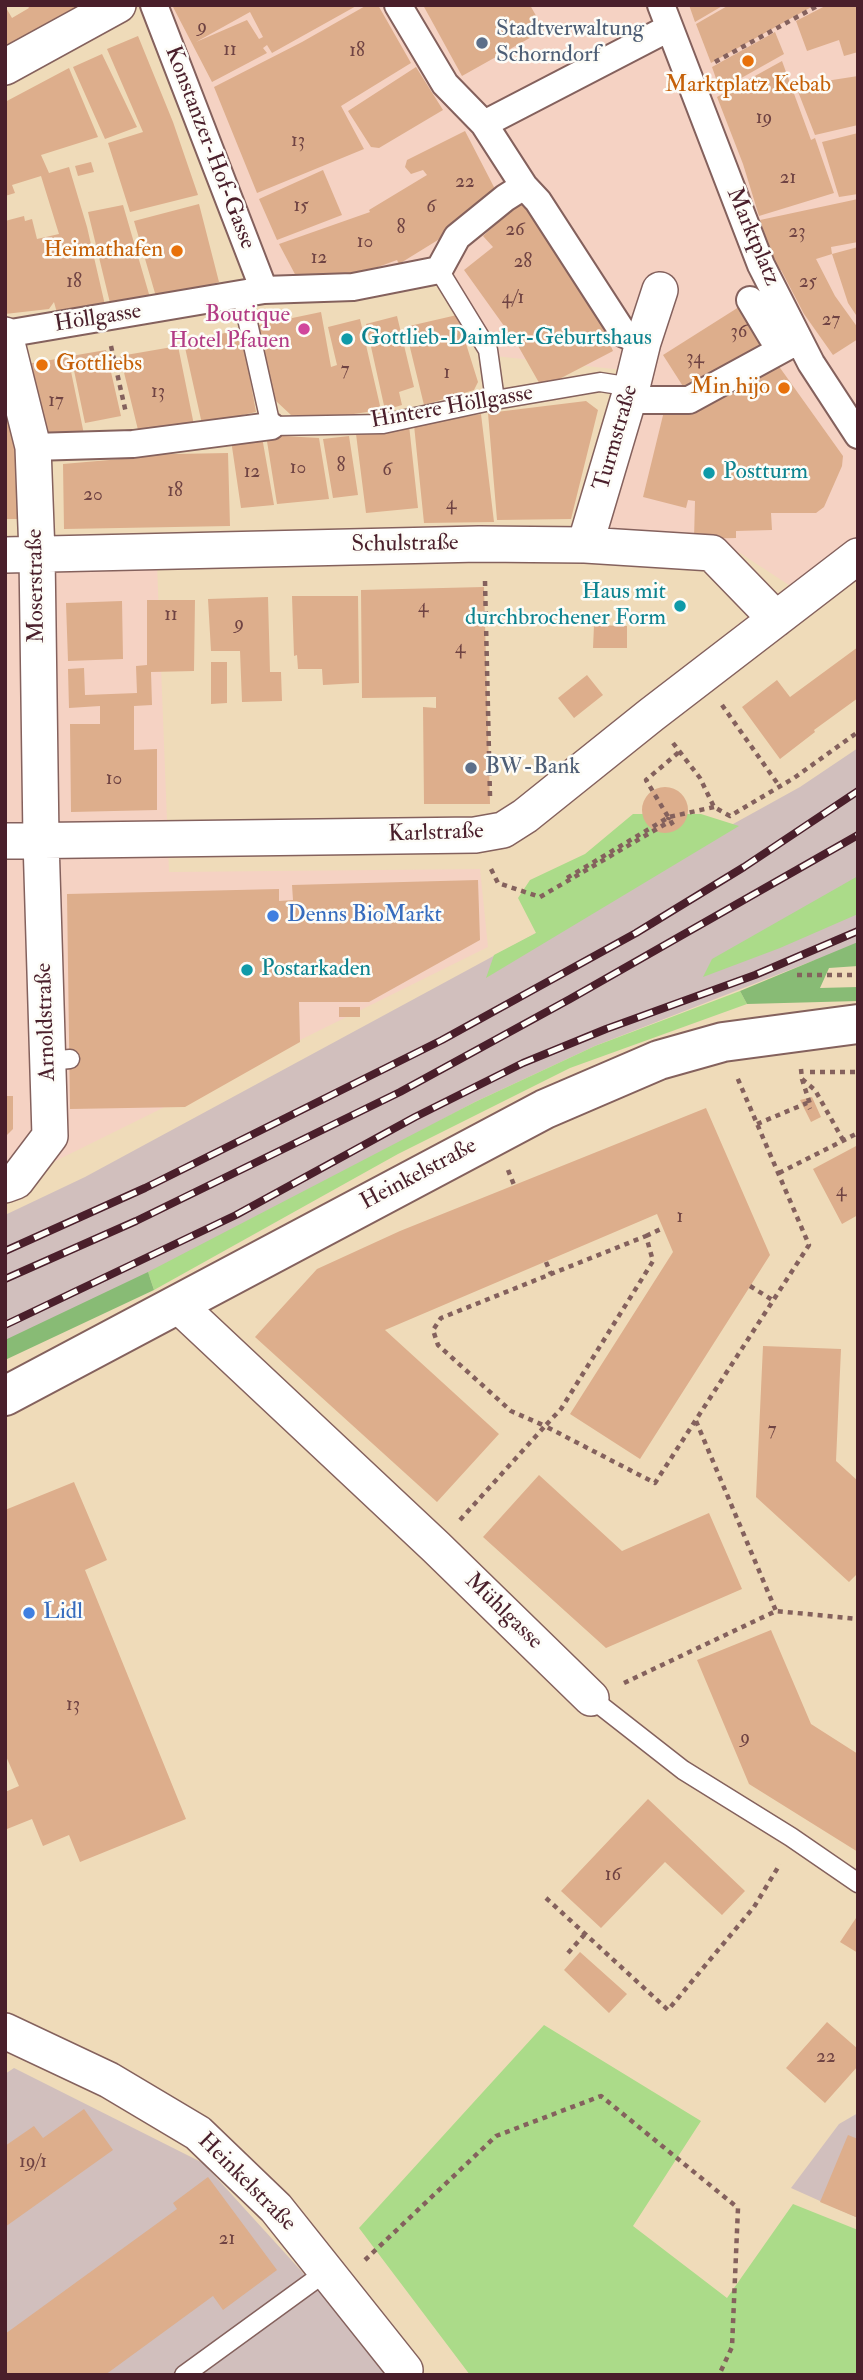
<!DOCTYPE html>
<meta charset="utf-8">
<style>
body{margin:0}
#map{position:relative;width:863px;height:2380px;overflow:hidden;background:#efdbb9;font-family:"IM FELL Double Pica",serif}
canvas{display:block}
.frame{position:absolute;inset:0;border:7px solid #4a1f2b;pointer-events:none}
</style>
<div id="map">
<canvas width="863" height="2380"></canvas>
<div class="frame"></div>
</div>
<script>
const context = document.querySelector('canvas').getContext('2d');
context.lineJoin = 'round';
function fill(path, color) {
  context.fillStyle = color;
  context.fill(path, 'evenodd');
}
function poly(rows) {
  const path = new Path2D();
  for (const r of rows) {
    if (r.length === 3) {
      path.moveTo(r[0] + r[2], r[1]);
      path.arc(r[0], r[1], r[2], 0, 2 * Math.PI);
      continue;
    }
    path.moveTo(r[0], r[1]);
    for (let i = 2; i < r.length; i += 2) path.lineTo(r[i], r[i + 1]);
  }
  return path;
}
function strokePath(path, color, width, dash) {
  context.strokeStyle = color;
  context.lineWidth = width;
  context.lineCap = dash ? 'butt' : 'round';
  context.setLineDash(dash || []);
  context.stroke(path);
}
function drawText(font, color, halo, rows, align = 'center') {
  context.font = font + ' "IM FELL Double Pica",serif';
  context.lineWidth = 5;
  context.setLineDash([]);
  context.textBaseline = 'middle';
  context.strokeStyle = halo;
  context.fillStyle = color;
  for (const [text, x, y, turn = 0] of rows) {
    context.save();
    context.translate(x, y);
    context.rotate((+turn || 0) * Math.PI / 180);
    context.textAlign = isNaN(turn) ? turn : align;
    if (halo) context.strokeText(text, 0, 0);
    context.fillText(text, 0, 0);
    context.restore();
  }
}
fill(poly([
 [149,5,858,5,858,538,795,589,740,553,599,538,641,372,495,356,431,262,263,295],
 [156,539,169,872,480,869,488,947,5,1186,5,544]
]), '#f5d2c3');
fill(poly([
 [858,748,858,960,815,960,595,1046,475,1102,135,1284,5,1347,5,1215,85,1177,536,933,800,787],
 [14,2068,203,2163,396,2375,5,2375,5,2074],
 [858,2113,858,2218,791,2188,839,2124]
]), '#d1bfbd');
fill(poly([
 [633,814,701,814,739,826,486,978,494,955,536,933,518,898,530,880,585,854],
 [858,876,858,914,780,948,703,977,712,959],
 [740,991,747,1004,570,1068,398,1154,154,1290,148,1272,475,1102,595,1046],
 [544,2025,701,2121,633,2226,727,2298,793,2204,858,2230,858,2375,470,2375,359,2228]
]), '#abdb89');
fill(poly([
 [858,942,858,966,829,968,820,988,858,987,858,1001,747,1004,740,991],
 [148,1272,154,1290,5,1360,5,1340]
]), '#88bb75');
fill(poly([
 [27,5,88,5,5,52,5,6,12,18,29,8],
 [172,5,358,5,272,53,267,45,263,48,267,53,212,82],
 [250,12,263,37,259,39,247,20,196,42],
 [367,5,378,5,411,63,341,106,364,149,257,193,214,87,302,42],
 [423,5,530,5,544,30,462,76],
 [689,5,724,5,695,22],
 [729,5,815,5,711,63,696,24],
 [827,5,858,5,858,52,844,56,839,40,807,51,796,21],
 [775,32,784,54,720,90,712,67],
 [138,36,173,122,198,195,130,212,108,143,143,132,107,49],
 [102,54,137,127,105,139,73,67],
 [782,61,811,140,815,138,834,193,759,216,743,164,717,97],
 [416,67,443,110,379,148,371,147,348,111],
 [69,68,98,137,41,155,49,173,69,167,87,227,105,305,57,313,54,302,49,309,5,314,5,221,24,216,25,221,32,219,37,239,59,234,41,176,12,185,15,193,5,196,5,102],
 [858,76,858,125,815,135,797,89,814,86,813,83],
 [465,131,496,191,459,227,399,264,397,260,359,274,297,278,279,244,370,212,369,210,427,175,423,170,411,174,405,167,407,160],
 [858,133,858,194,839,197,822,142],
 [91,162,94,172,78,176,75,166],
 [323,170,342,215,277,240,259,199],
 [858,199,858,242,831,247,832,254,816,259,835,296,858,328,858,339,833,355,804,314,781,270,777,270,760,220],
 [531,201,579,274,613,351,542,388,517,344,464,270,493,247,483,236,519,203],
 [199,204,219,282,157,300,134,221],
 [123,205,151,301,111,307,88,212],
 [858,247,858,318,848,303,832,254],
 [750,300,765,341,686,391,663,355],
 [321,312,331,367,337,365,328,327,360,319,381,410,347,415,291,415,276,401,254,326],
 [457,315,478,382,474,390,424,405,405,327],
 [397,316,414,387,399,392,402,405,385,410,366,324],
 [241,329,256,412,202,424,184,343],
 [178,346,195,430,139,434,120,356],
 [106,350,121,416,85,423,71,356],
 [68,357,85,439,44,439,27,364],
 [773,358,843,456,842,466,824,507,816,513,771,513,772,530,736,531,736,538,694,539,695,501,688,500,686,508,643,497,666,403],
 [5,386,19,446,21,519,5,519],
 [586,401,598,410,571,519,497,520,488,413],
 [481,414,494,522,424,523,414,425],
 [409,425,418,508,366,513,356,434],
 [266,435,319,438,329,499,277,504],
 [349,436,358,495,333,498,323,439],
 [262,437,274,505,241,508,231,440],
 [228,453,230,526,64,529,63,464,121,459,121,455],
 [484,587,490,804,424,804,423,707,436,708,436,697,362,698,361,590],
 [292,596,358,596,359,683,323,685,322,669,298,669,297,655,294,656],
 [268,597,270,672,281,672,282,701,242,702,240,651,211,651,208,599],
 [147,600,195,600,194,671,151,672,152,705,134,706,134,750,157,749,157,810,71,812,70,724,100,724,100,706,69,708,68,669,84,668,85,695,137,693,136,666,147,665],
 [122,601,123,659,68,661,66,603],
 [594,625,627,626,627,648,593,648],
 [858,647,858,698,814,730,815,732,780,759,742,707,777,680,790,697],
 [211,662,227,662,227,703,211,704],
 [587,675,603,695,574,718,558,698],
 [665,810,23],
 [478,880,480,940,369,1002,299,1002,300,1042,185,1107,70,1109,67,894,279,889,279,901,293,900,292,885],
 [339,1007,360,1007,360,1017,339,1017],
 [5,1096,13,1096,13,1129,5,1137],
 [812,1097,821,1117,811,1122,800,1100],
 [706,1108,770,1255,640,1459,570,1414,673,1252,657,1214,385,1330,499,1434,437,1502,255,1337,317,1269,400,1231],
 [858,1145,858,1215,842,1224,813,1169],
 [763,1346,841,1349,836,1461,858,1481,858,1573,849,1582,756,1497],
 [539,1475,622,1551,709,1513,742,1589,606,1648,483,1537],
 [74,1482,107,1560,85,1570,186,1819,80,1862,69,1835,43,1846,32,1819,7,1829,5,1826,5,1792,19,1786,5,1754,5,1510],
 [771,1630,811,1724,858,1754,858,1852,749,1784,697,1660],
 [648,1799,745,1891,722,1915,665,1862,601,1928,561,1891],
 [858,1915,858,1953,840,1942],
 [580,1952,627,1994,609,2013,564,1970],
 [827,2022,858,2049,858,2066,825,2103,786,2068],
 [84,2109,113,2150,5,2227,5,2146,34,2126,43,2138],
 [848,2135,858,2139,858,2218,820,2202],
 [208,2177,277,2270,223,2310,213,2296,105,2375,5,2375,5,2334,177,2209,173,2203]
]), '#ddae8c');
const service = poly([
 [439,270,488,350,495,400],
 [242,296,271,426,383,424,495,400,600,382,632,387],
 [48,1061,70,1059],
 [591,1698,683,1770,791,1837,858,1883],
 [184,2375,327,2271]
]);
const pedestrian = poly([
 [154,5,264,290],
 [398,5,445,84,484,124],
 [661,5,761,265,811,363,858,435],
 [524,186,538,201,624,334,643,342],
 [750,300,772,337],
 [5,334,264,290,353,287,439,270,457,237,505,198,524,186,484,124,669,28],
 [628,400,689,400,799,340],
 [33,447,133,444,271,426]
]);
const minor = poly([
 [5,67,118,5],
 [5,335,33,447,37,554,41,840,50,1136,16,1181,5,1185],
 [585,545,632,387,643,342,660,290],
 [5,555,479,544,585,545,712,553,776,619],
 [5,841,475,835,503,830,525,816,651,715,858,556],
 [177,1304,436,1547,591,1698],
 [5,2031,109,2080,198,2133,276,2208,405,2370]
]);
const tertiary = poly([
 [5,1396,545,1109,659,1060,723,1042,858,1024]
]);
strokePath(service, '#84615d', 21);
strokePath(pedestrian, '#84615d', 30);
strokePath(minor, '#84615d', 38);
strokePath(tertiary, '#84615d', 42);
strokePath(poly([
 [715,62,819,5],
 [111,346,126,413],
 [485,581,490,796],
 [722,705,780,787],
 [673,743,700,778,714,807,730,816,794,778,858,732],
 [673,825,646,780,679,752],
 [491,869,498,883,540,897,667,823,669,817],
 [567,878,669,817,714,807],
 [797,975,858,975],
 [801,1069,802,1079,810,1104],
 [810,1072,858,1072],
 [802,1079,815,1090,843,1140],
 [757,1124,807,1103,810,1109],
 [508,1170,514,1185],
 [779,1173,858,1133],
 [646,1236,663,1228],
 [546,1262,551,1274],
 [750,1286,774,1301],
 [696,1421,776,1611],
 [460,1520,545,1426,511,1411,438,1345,433,1330,441,1318,646,1236,653,1261,561,1409,545,1426,655,1483,809,1245,737,1077],
 [624,1683,776,1611,858,1619],
 [546,1898,668,2010,754,1907,780,1864],
 [568,1953,585,1934],
 [365,2260,496,2136,601,2096,738,2208,732,2347,719,2375]
]), '#84615d', 4.5, [5, 5]);
strokePath(service, '#fff', 18);
strokePath(pedestrian, '#fff', 26);
strokePath(minor, '#fff', 35);
strokePath(tertiary, '#fff', 38);
const rail = poly([
 [5,1251,145,1188,442,1040,636,933,744,867,858,791],
 [5,1279,136,1221,400,1092,570,999,858,835],
 [5,1325,236,1215,415,1117,523,1063,606,1029,755,975,858,931]
]);
strokePath(rail, '#4a1f2b', 8);
strokePath(rail, '#fdfcf7', 5, [16]);
for (const [x, y, r, color] of [
 [482,43,7,"#5c6f8a"],
 [748,61,7,"#e8710a"],
 [177,251,7,"#e8710a"],
 [304,329,7,"#d1479c"],
 [347,339,7,"#0f9aa8"],
 [42,365,7,"#e8710a"],
 [784,388,7,"#e8710a"],
 [709,473,7,"#0f9aa8"],
 [680,606,7,"#0f9aa8"],
 [471,768,7,"#5c6f8a"],
 [273,916,7,"#3f7fe0"],
 [247,970,7,"#0f9aa8"],
 [29,1613,7,"#3f7fe0"]
]) {
  const dot = new Path2D();
  dot.arc(x, y, r, 0, 2 * Math.PI);
  context.fillStyle = color;
  context.fill(dot);
  strokePath(dot, '#fdfcf7', 2.5);
}
drawText('19px', '#6f4343', null, [
 ["9",202,28],
 ["11",230,51],
 ["18",357,52],
 ["19",764,119],
 ["13",298,142],
 ["21",788,179],
 ["22",465,183],
 ["15",301,207],
 ["6",431,208],
 ["8",401,229],
 ["26",515,231],
 ["23",797,233],
 ["10",365,243],
 ["12",319,259],
 ["28",523,263],
 ["18",74,283],
 ["25",808,283],
 ["4/1",513,299],
 ["27",831,321],
 ["36",739,333],
 ["34",695,359],
 ["7",345,371],
 ["1",447,374],
 ["13",158,393],
 ["17",56,402],
 ["8",341,467],
 ["10",298,469],
 ["6",387,471],
 ["12",252,473],
 ["18",175,492],
 ["20",93,496],
 ["4",451,505],
 ["4",423,608],
 ["11",171,616],
 ["9",239,625],
 ["4",460,649],
 ["10",114,780],
 ["4",841,1192],
 ["1",680,1218],
 ["7",772,1431],
 ["13",73,1706],
 ["9",745,1739],
 ["16",613,1876],
 ["22",826,2058],
 ["19/1",33,2163],
 ["21",227,2240]
]);
drawText('23px', '#4e5e75', '#fdfcf7', [
 ["Stadtverwaltung",496,30],
 ["Schorndorf",496,56],
 ["BW-Bank",485,768]
], 'left');
drawText('23px', '#c56008', '#fdfcf7', [
 ["Marktplatz Kebab",748,86,"center"],
 ["Heimathafen",163,251],
 ["Gottliebs",56,365,"left"],
 ["Min hijo",770,388]
], 'right');
drawText('23px', '#4a1f2b', '#fdfcf7', [
 ["Konstanzer-Hof-Gasse",209,148,69],
 ["Marktplatz",752,237,67],
 ["Höllgasse",98,319,-9],
 ["Hintere Höllgasse",452,408,-10],
 ["Turmstraße",617,438,-74],
 ["Schulstraße",405,545,-1],
 ["Moserstraße",37,586,-91],
 ["Karlstraße",436,834,-2],
 ["Arnoldstraße",47,1022,-92],
 ["Heinkelstraße",419,1175,-28],
 ["Mühlgasse",503,1612,44],
 ["Heinkelstraße",246,2183,45]
]);
drawText('23px', '#b23c85', '#fdfcf7', [
 ["Boutique",290,316],
 ["Hotel Pfauen",290,342]
], 'right');
drawText('23px', '#0d838f', '#fdfcf7', [
 ["Gottlieb-Daimler-Geburtshaus",361,339],
 ["Postturm",723,473],
 ["Haus mit",666,593,"right"],
 ["durchbrochener Form",666,619,"right"],
 ["Postarkaden",261,970]
], 'left');
drawText('23px', '#366cbe', '#fdfcf7', [
 ["Denns BioMarkt",287,916],
 ["Lidl",43,1613]
], 'left');
</script>
